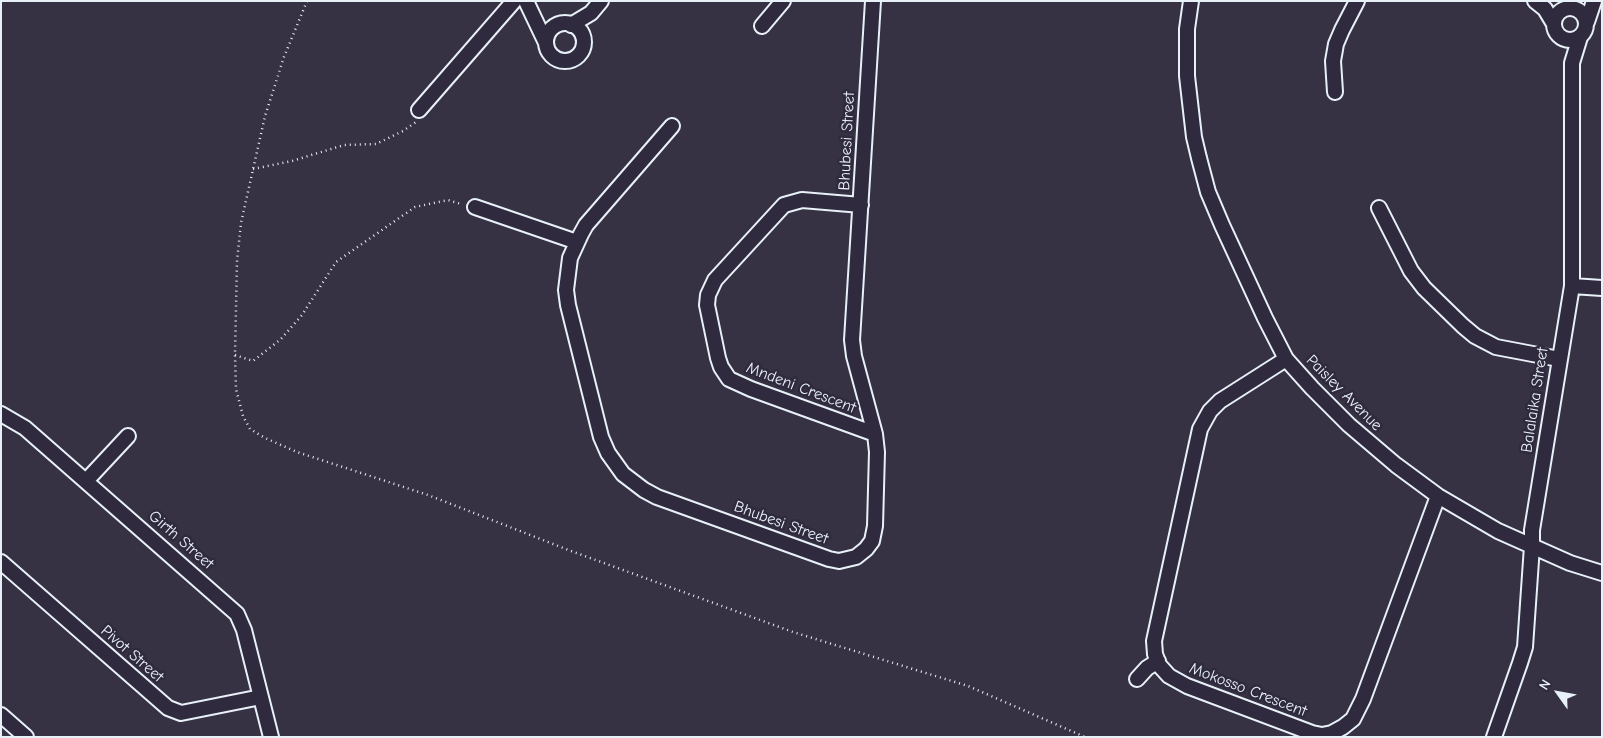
<!DOCTYPE html>
<style>
body{margin:0}
#map{position:relative;width:1603px;height:738px;overflow:hidden;background:#363244;font-family:"Comic Neue",sans-serif}
canvas{display:block}
.frame{position:absolute;inset:0;border:2px solid #e8f1f8;pointer-events:none}
.north{position:absolute;left:1533px;top:668px;width:50px;height:50px;-webkit-text-stroke:4px #2f2a3d;paint-order:stroke;rotate:302deg;font-size:14px;font-weight:700;line-height:20px;text-align:center;color:#e8f1f8}
.north::after{content:'';display:block;margin:auto;width:18px;height:22px;background:#e8f1f8;clip-path:polygon(50% 0,100% 100%,50% 72%,0 100%)}
</style>
<div id="map">
<canvas width="1603" height="738"></canvas>
<div class="frame"></div>
<div class="north">N</div>
</div>
<script>
const context = document.querySelector('canvas').getContext('2d');
context.lineJoin = 'round';
function poly(rows) {
  const path = new Path2D();
  for (const r of rows) {
    if (r.length === 3) {
      path.moveTo(r[0] + r[2], r[1]);
      path.arc(r[0], r[1], r[2], 0, 2 * Math.PI);
      continue;
    }
    path.moveTo(r[0], r[1]);
    for (let i = 2; i < r.length; i += 2) path.lineTo(r[i], r[i + 1]);
  }
  return path;
}
function strokePath(path, color, width, dash) {
  context.strokeStyle = color;
  context.lineWidth = width;
  context.lineCap = dash ? 'butt' : 'round';
  context.setLineDash(dash || []);
  context.stroke(path);
}
function drawText(font, color, halo, rows, align = 'center') {
  context.font = font + ' "Comic Neue",sans-serif';
  context.lineWidth = 5;
  context.setLineDash([]);
  context.textBaseline = 'middle';
  context.strokeStyle = halo;
  context.fillStyle = color;
  for (const [text, x, y, turn = 0] of rows) {
    context.save();
    context.translate(x, y);
    context.rotate((+turn || 0) * Math.PI / 180);
    context.textAlign = isNaN(turn) ? turn : align;
    if (halo) context.strokeText(text, 0, 0);
    context.fillText(text, 0, 0);
    context.restore();
  }
}
const street = poly([
 [526,1,546,43],
 [1191,1,1187,29,1187,76,1194,137,1199,158,1208,192,1222,225,1265,318,1286,359,1312,388,1349,425,1396,465,1438,496,1498,531,1570,563,1602,573],
 [1535,1,1545,9,1554,24],
 [1570,24,16],
 [1587,22,1594,1],
 [565,42,19],
 [571,25,591,13,601,1],
 [762,26,783,1],
 [1335,92,1333,61,1336,44,1342,30,1357,1],
 [419,110,514,1],
 [672,126,586,225,581,234,570,258,566,290,568,305,601,437,608,453,623,474,644,490,657,497,829,559,839,561,856,557,866,549,872,541,875,526,877,452,875,434,854,356,852,340,873,1],
 [861,205,802,200,784,205,715,280,708,295,707,305,718,358,721,367,729,379,751,389,875,434],
 [475,207,577,242],
 [1379,208,1411,271,1424,288,1463,326,1475,336,1496,347,1559,359],
 [1572,286,1602,288],
 [1286,359,1220,401,1210,411,1200,429,1154,641,1155,654,1159,665,1169,676,1187,686,1312,733,1322,735,1332,733,1343,727,1353,719,1363,699,1438,496],
 [1,414,25,428,237,614,244,630,271,737],
 [86,481,128,436],
 [1,562,168,708,181,713,261,697],
 [1137,679,1147,668,1158,661],
 [1,715,26,737],
 [1494,737,1520,663,1525,647,1532,546,1532,530,1572,286,1572,63,1580,37]
]);
strokePath(street, '#e8f1f8', 18);
strokePath(poly([
 [307,1,284,57,265,116,241,223,237,261,235,355,236,389,243,416,250,429,265,438,297,452,428,495,571,551,793,632,968,686,1085,737],
 [253,169,292,161,344,145,376,144,403,131,416,122],
 [235,355,253,361,281,339,302,315,336,262,415,207,448,200,461,204]
]), '#e8f1f8', 2.5, [1, 4]);
strokePath(street, '#2f2a3d', 14);
drawText('16px', '#e8f1f8', '#2f2a3d', [
 ["Bhubesi Street",847,141,-87],
 ["Mndeni Crescent",801,388,21],
 ["Paisley Avenue",1344,393,45],
 ["Balalaika Street",1535,400,-81],
 ["Bhubesi Street",781,523,20],
 ["Girth Street",181,540,41],
 ["Pivot Street",132,654,41],
 ["Mokosso Crescent",1248,690,21]
]);
</script>
